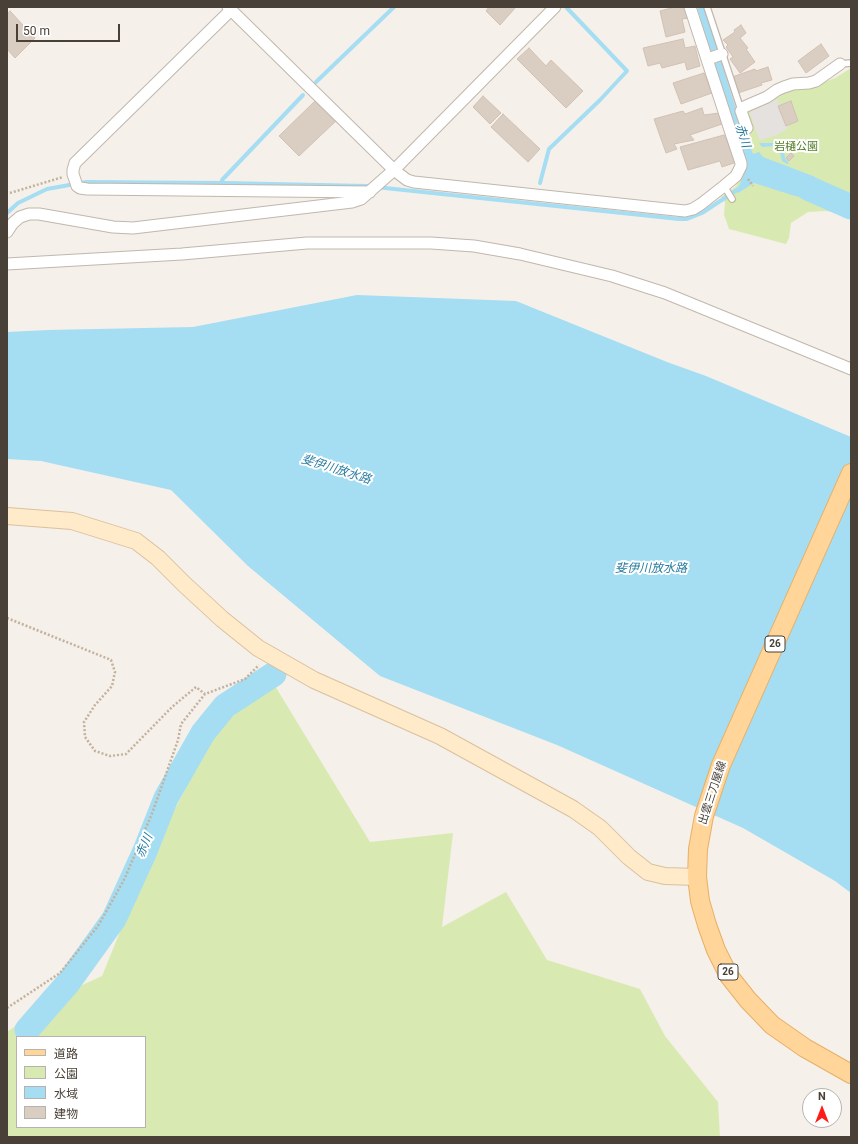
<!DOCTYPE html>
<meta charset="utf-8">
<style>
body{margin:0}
#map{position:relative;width:858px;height:1144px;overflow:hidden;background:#f5f0ea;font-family:Roboto,"Noto Sans JP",sans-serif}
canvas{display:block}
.frame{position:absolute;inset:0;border:8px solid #494037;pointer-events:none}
.legend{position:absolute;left:16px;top:1036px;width:130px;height:92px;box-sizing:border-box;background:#fff;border:1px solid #b6b3af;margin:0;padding:5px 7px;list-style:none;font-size:12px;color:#494037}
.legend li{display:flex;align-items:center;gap:8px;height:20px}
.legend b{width:20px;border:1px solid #b6b3af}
.north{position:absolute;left:802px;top:1088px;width:40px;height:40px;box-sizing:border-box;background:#fff;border:1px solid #b6b3af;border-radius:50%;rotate:0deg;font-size:11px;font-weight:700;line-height:16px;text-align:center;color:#494037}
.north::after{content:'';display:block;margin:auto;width:14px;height:18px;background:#ff1c17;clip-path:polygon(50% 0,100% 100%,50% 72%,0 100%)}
.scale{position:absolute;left:16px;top:24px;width:104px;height:18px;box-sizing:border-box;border:2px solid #494037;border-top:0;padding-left:5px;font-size:12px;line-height:14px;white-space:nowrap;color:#494037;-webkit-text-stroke:3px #fff;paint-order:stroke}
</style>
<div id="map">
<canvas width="858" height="1144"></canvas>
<div class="frame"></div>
<ul class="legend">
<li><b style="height:5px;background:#ffd599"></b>道路</li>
<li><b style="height:11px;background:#d8eab2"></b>公園</li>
<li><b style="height:11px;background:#a5ddf3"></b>水域</li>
<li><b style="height:11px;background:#dacdc2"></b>建物</li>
</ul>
<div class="north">N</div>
<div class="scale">50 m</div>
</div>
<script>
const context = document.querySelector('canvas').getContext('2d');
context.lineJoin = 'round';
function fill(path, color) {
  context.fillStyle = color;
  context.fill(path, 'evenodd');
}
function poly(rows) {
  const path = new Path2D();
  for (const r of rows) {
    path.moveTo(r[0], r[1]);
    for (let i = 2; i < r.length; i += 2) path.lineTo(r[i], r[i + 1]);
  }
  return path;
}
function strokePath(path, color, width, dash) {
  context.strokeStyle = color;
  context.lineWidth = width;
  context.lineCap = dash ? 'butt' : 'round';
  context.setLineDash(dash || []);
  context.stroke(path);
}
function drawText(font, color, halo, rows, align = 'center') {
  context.font = font + ' Roboto,"Noto Sans JP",sans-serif';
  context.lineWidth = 4;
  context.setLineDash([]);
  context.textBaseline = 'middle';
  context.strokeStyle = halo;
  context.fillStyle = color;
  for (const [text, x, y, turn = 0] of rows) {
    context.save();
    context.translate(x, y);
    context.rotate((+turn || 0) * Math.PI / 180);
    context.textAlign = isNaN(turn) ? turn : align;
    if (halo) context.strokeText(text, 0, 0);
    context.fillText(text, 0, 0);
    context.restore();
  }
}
fill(poly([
 [851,68,851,220,842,213,825,211,808,212,791,223,789,238,786,244,729,229,724,215,725,202,721,197,735,187,739,181,742,176,744,170,734,126,743,123,748,109,778,94,794,89,811,87,835,78],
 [272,681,370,842,453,833,442,927,506,892,547,960,640,989,665,1036,718,1102,720,1137,7,1137,7,1032,56,997,102,976,153,851,215,732],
 [17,1037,145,1037,145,1127,17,1127]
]), '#d8eab2');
fill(poly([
 [778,99,780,105,778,106,786,126,788,125,788,128,777,135,760,140,759,139,750,114,752,111]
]), '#e4e1de');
fill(poly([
 [697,7,704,7,738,115,753,154,759,152,763,157,813,176,837,193,840,199,838,203,795,196,754,183,738,193,736,189,739,186,745,172,744,154,713,61],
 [759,143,775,143,778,144,784,152,785,158,789,163,787,164,782,161,780,152,776,147,774,146,762,147],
 [357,295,516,301,667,362,706,376,851,437,851,893,835,881,743,828,557,745,380,676,248,566,171,490,41,461,7,459,7,332,48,330,193,327]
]), '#a5ddf3');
strokePath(poly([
 [316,82,394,7],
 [222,180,303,95],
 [540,183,549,149,600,100,627,71,566,7],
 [7,213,18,203,47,189,86,182,225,183,366,186,679,219,687,219,702,213,740,188]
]), '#a5ddf3', 4);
strokePath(poly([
 [808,188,851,207],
 [27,1030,68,983,114,919,145,851,166,798,203,733,225,706,274,674]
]), '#a5ddf3', 25);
const building = poly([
 [489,7,516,7,500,25,486,11,489,7],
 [675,7,686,7,689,18,682,19,685,32,666,37,660,11,675,7],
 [10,11,35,38,15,58,7,49,7,14,10,11],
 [741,25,746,33,740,38,748,48,746,49,755,62,740,73,730,59,733,57,726,47,728,45,723,40,735,32,734,30,741,25],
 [683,39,685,48,695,46,700,66,687,70,685,62,662,68,660,63,648,66,643,48,683,39],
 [821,44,829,56,806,73,798,61,821,44],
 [529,48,546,66,551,60,583,91,566,108,517,59,529,48],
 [768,67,772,80,761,83,762,85,738,93,732,77,755,69,756,71,768,67],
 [704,73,712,93,681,104,673,83,704,73],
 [483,96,501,113,490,124,473,107,483,96],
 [316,100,337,120,299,156,279,136,316,100],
 [791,101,798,121,786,126,778,106,791,101],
 [702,108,704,115,719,113,722,124,690,135,694,140,674,144,677,149,666,153,654,119,683,111,685,114,702,108],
 [503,114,540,149,528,162,491,127,503,114],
 [724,135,737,162,722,167,720,161,688,170,680,147,724,135],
 [784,141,794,141,794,151,784,151,784,141],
 [791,153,794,156,789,161,786,158,791,153]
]);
fill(building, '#dacdc2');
strokePath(building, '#d2c1b2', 1);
const lane = poly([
 [707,7,741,110],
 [840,64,851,63],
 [724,186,732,199]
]);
const street = poly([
 [228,7,394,170,407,180,414,182,685,211,693,209,701,204,724,186,736,176,741,166,741,163,731,133,690,7],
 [231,10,75,163,73,170,73,174,77,186,80,188,87,189,370,192],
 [708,59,722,54],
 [731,133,747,128,741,111,744,107,767,97,777,90,784,87,793,84,809,83,816,81,840,64],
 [7,232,13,223,20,217,29,214,39,214,113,227,133,228,352,202,361,199,394,170,555,7],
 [7,264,182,254,307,243,431,243,474,246,520,254,612,276,665,293,851,369]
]);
const secondary = poly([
 [7,516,72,521,136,541,158,558,184,584,222,619,258,648,314,680,440,736,573,809,600,828,629,857,648,872,665,876,697,877]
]);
const primary = poly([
 [851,473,721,765,704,816,698,849,697,877,700,901,707,925,716,950,729,976,748,1000,772,1025,805,1048,851,1074]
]);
strokePath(lane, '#c1b7ac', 8);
strokePath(street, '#c1b7ac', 13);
strokePath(secondary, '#d9c19b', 18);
strokePath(primary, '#e7b066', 20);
strokePath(poly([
 [748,179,753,186],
 [10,193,63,177],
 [7,618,111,660,115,672,112,686,95,705,84,722,85,737,95,751,110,756,126,754,172,707,196,687,205,694],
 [7,1008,60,973,98,926,125,878,153,811,178,740,181,724,205,694,245,679,259,665]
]), '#c3b19d', 2.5, [2, 2]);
strokePath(lane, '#fff', 5.5);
strokePath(street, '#fff', 11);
strokePath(secondary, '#ffebca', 16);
strokePath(primary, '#ffd599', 18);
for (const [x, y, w] of [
 [775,644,20],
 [728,972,20]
]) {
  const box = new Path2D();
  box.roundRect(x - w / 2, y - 8, w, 16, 3);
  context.fillStyle = '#fff';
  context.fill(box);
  strokePath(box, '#494037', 1);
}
drawText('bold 10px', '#494037', null, [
 ["26",775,644],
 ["26",728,972]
]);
drawText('11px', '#547e28', '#fff', [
 ["岩樋公園",796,147]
]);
drawText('11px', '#494037', '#fff', [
 ["出雲三刀屋線",713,793,-72]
]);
drawText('italic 12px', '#297da0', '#fff', [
 ["赤川",742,136,72],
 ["斐伊川放水路",336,470,17],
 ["斐伊川放水路",651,569],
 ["赤川",145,846,-67]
]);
</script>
